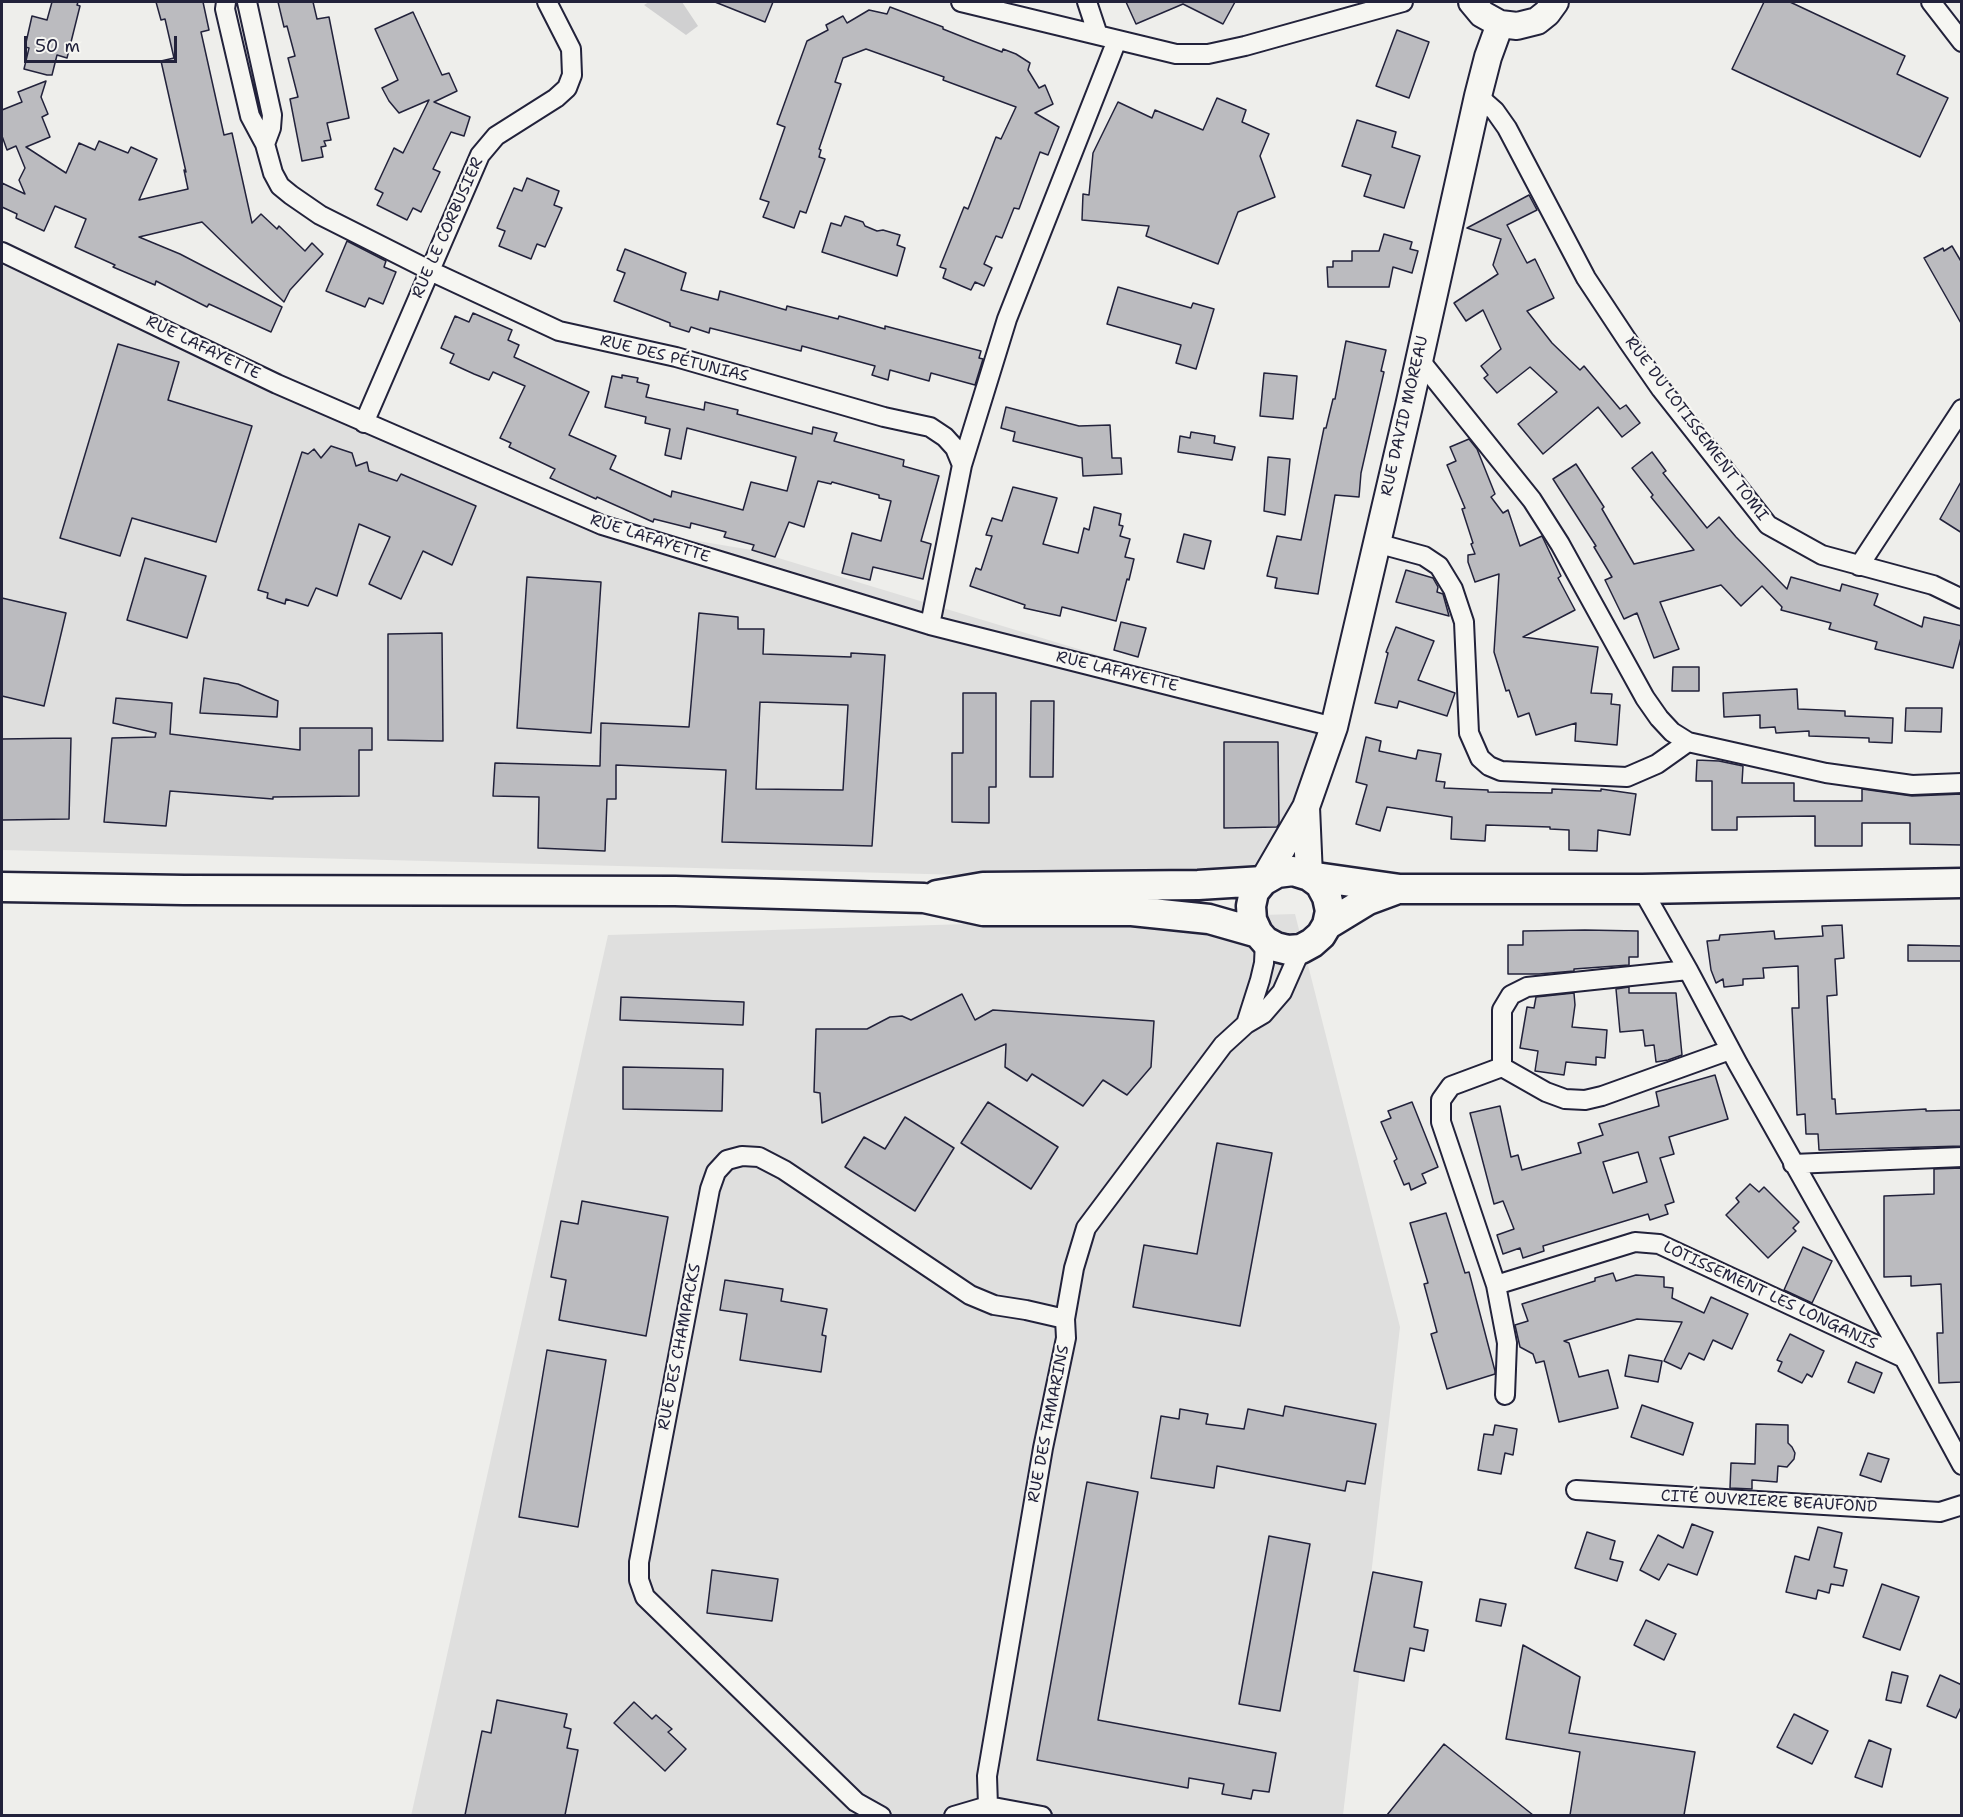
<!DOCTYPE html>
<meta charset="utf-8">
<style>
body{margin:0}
#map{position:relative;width:1963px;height:1817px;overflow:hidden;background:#eeeeeb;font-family:"Shantell Sans",sans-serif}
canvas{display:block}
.frame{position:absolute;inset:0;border:3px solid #22223b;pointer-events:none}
.scale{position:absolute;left:24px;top:36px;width:153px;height:27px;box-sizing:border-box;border:3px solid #22223b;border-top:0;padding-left:8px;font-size:18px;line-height:21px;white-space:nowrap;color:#22223b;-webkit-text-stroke:4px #f6f6f2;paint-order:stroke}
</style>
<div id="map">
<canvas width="1963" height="1817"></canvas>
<div class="frame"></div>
<div class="scale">50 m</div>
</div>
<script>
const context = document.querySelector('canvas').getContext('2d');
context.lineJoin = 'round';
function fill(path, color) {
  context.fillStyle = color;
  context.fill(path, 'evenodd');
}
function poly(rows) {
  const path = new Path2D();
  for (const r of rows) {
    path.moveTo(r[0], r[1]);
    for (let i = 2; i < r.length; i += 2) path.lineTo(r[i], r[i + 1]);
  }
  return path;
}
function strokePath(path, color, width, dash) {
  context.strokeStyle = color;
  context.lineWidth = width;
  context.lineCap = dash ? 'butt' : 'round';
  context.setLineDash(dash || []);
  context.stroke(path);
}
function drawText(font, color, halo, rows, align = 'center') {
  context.font = font + ' "Shantell Sans",sans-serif';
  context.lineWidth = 4.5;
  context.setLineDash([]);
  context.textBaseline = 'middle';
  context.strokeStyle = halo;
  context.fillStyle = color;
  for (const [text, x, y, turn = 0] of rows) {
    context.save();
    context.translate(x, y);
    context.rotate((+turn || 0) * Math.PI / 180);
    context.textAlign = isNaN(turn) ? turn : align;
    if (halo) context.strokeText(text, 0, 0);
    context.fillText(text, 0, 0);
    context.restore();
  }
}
fill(poly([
 [2,245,364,423,601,525,752,550,1319,722,1312,884,2,850],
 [1295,914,1400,1327,1343,1815,411,1816,608,935]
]), '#dfdfde');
fill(poly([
 [649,2,682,2,698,26,686,35,644,5]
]), '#d0d0d1');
const building = poly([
 [52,2,78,2,77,5,80,6,67,58,57,55,52,75,47,75,24,69,29,48,25,47,32,16,47,20,52,2],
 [156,2,203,2,209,30,201,32,224,135,232,133,252,223,261,214,277,229,279,226,305,251,312,243,323,254,290,290,284,302,202,222,139,237,180,254,282,307,271,332,209,304,207,307,156,281,155,285,113,267,115,265,75,247,86,219,55,206,44,231,16,218,17,214,2,207,2,183,25,194,19,180,25,168,16,146,7,150,2,136,2,110,22,102,18,92,46,81,41,97,48,114,42,117,50,137,26,147,66,173,79,143,95,150,99,141,128,153,131,147,157,159,139,200,188,189,184,170,186,172,161,61,174,58,165,19,161,20,156,2],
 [278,2,313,2,317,19,329,17,349,118,327,123,331,140,324,141,326,146,321,147,323,157,302,161,290,99,298,97,288,58,295,56,287,26,284,27,278,2],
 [715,2,773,2,765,22,715,2],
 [1126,2,1235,2,1223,24,1183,4,1136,24,1126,2],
 [1764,2,1790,2,1905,56,1897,74,1948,98,1920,157,1732,69,1764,2],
 [890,7,943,27,943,29,973,41,1002,52,1003,49,1016,54,1030,63,1028,70,1039,88,1045,85,1053,104,1035,113,1059,127,1048,155,1040,152,1019,209,1014,208,1002,238,996,236,984,264,992,268,984,286,975,282,971,290,943,278,946,269,940,267,964,207,968,209,996,137,1001,139,1016,107,943,80,944,77,866,49,843,58,835,82,841,84,819,149,821,150,819,157,825,159,806,213,800,211,794,228,763,217,769,202,760,199,785,127,777,124,807,41,828,30,826,25,843,16,847,23,869,10,887,14,890,7],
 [413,12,442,75,449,73,457,91,434,102,470,117,464,136,451,132,433,169,440,172,421,212,413,208,407,220,377,205,383,193,375,189,394,148,403,153,429,100,399,113,389,101,382,88,398,80,375,29,413,12],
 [1397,30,1429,42,1409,98,1376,86,1397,30],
 [1217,98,1246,110,1242,122,1269,134,1260,156,1275,197,1238,212,1218,264,1146,236,1149,226,1082,220,1083,194,1089,195,1093,153,1118,102,1152,118,1155,110,1203,130,1217,98],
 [1357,120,1396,132,1392,147,1420,156,1404,208,1364,196,1371,175,1342,166,1357,120],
 [527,178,559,191,554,205,562,208,545,247,537,244,531,259,499,246,505,231,497,228,514,188,522,191,527,178],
 [1529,195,1537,210,1507,225,1527,263,1535,259,1554,298,1527,311,1552,343,1580,370,1584,366,1620,409,1626,405,1640,423,1622,437,1598,407,1543,454,1518,424,1557,392,1530,367,1497,393,1484,378,1488,375,1481,366,1501,349,1483,310,1466,321,1454,303,1498,274,1493,265,1501,239,1467,228,1529,195],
 [845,216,863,222,865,226,877,231,883,230,900,235,897,245,905,248,897,276,822,252,831,223,841,226,845,216],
 [1384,234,1412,242,1410,249,1418,251,1412,273,1393,267,1389,287,1328,287,1327,267,1333,267,1333,261,1352,261,1352,251,1379,251,1384,234],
 [347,241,386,261,384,267,396,272,383,304,369,298,365,307,326,291,347,241],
 [1952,246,1962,263,1962,325,1924,258,1943,248,1944,251,1952,246],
 [625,249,686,273,681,290,718,300,720,291,786,310,787,306,838,319,839,316,885,329,885,326,981,351,979,358,983,359,975,385,931,373,929,381,890,370,888,380,872,375,875,366,802,346,801,351,710,328,709,333,691,327,689,332,670,326,670,323,614,301,625,273,617,270,625,249],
 [1118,287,1191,308,1193,303,1214,309,1196,369,1176,363,1181,345,1107,324,1118,287],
 [473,313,512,330,508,340,519,345,514,357,589,392,569,435,616,456,610,469,671,497,672,491,743,510,751,482,787,491,796,457,687,428,681,459,665,455,670,429,645,423,646,417,605,407,612,376,622,378,622,375,638,378,637,382,649,385,646,397,704,410,705,402,738,410,737,414,812,434,813,427,837,433,834,441,904,460,903,466,939,476,921,541,931,544,923,579,873,567,870,580,842,573,852,533,881,541,891,501,879,498,879,495,832,482,831,484,818,481,804,527,789,522,775,557,752,550,754,545,724,537,726,532,691,523,690,528,654,519,653,522,597,497,596,499,550,478,555,469,509,447,511,443,500,438,525,386,493,372,489,380,474,374,450,363,454,354,441,348,455,316,469,322,473,313],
 [1346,341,1386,350,1381,371,1384,372,1361,473,1359,497,1335,495,1318,594,1275,588,1277,578,1267,576,1277,536,1301,540,1324,428,1326,428,1333,399,1335,399,1346,341],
 [118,344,179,362,168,400,252,426,216,542,132,518,120,556,60,538,118,344],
 [1264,373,1297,376,1293,419,1260,416,1264,373],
 [1006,407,1079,426,1110,425,1112,458,1121,458,1122,474,1083,476,1082,458,1013,441,1015,432,1001,428,1006,407],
 [1191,432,1215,436,1214,443,1235,447,1232,460,1178,452,1180,436,1190,438,1191,432],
 [1469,439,1477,449,1495,494,1491,497,1503,513,1508,510,1520,546,1542,536,1561,576,1558,578,1575,610,1523,637,1598,647,1591,693,1612,694,1611,704,1620,705,1617,745,1575,741,1576,723,1536,735,1529,713,1518,717,1509,690,1506,691,1494,652,1499,574,1475,582,1468,562,1468,555,1475,554,1471,544,1473,543,1462,509,1465,508,1447,465,1456,461,1450,447,1469,439],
 [331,446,352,453,356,466,367,462,369,471,397,481,401,474,476,506,452,565,423,551,401,599,369,584,390,537,359,524,337,596,316,588,308,606,286,599,285,604,267,598,268,593,258,590,302,452,308,454,314,449,321,458,331,446],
 [1652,452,1666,471,1663,473,1707,528,1719,517,1736,537,1787,589,1791,577,1840,591,1842,584,1878,594,1874,605,1922,627,1924,617,1962,626,1962,634,1953,668,1875,649,1877,642,1829,629,1831,623,1781,610,1782,607,1762,586,1741,606,1721,585,1660,602,1679,649,1654,658,1637,613,1624,619,1605,580,1612,577,1594,547,1596,546,1553,479,1576,464,1604,507,1602,509,1634,564,1694,550,1651,497,1653,495,1632,468,1652,452],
 [1268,457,1290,459,1285,515,1264,511,1268,457],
 [1962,480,1962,533,1940,519,1962,480],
 [1013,487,1057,498,1043,544,1078,553,1084,528,1089,530,1094,507,1121,514,1119,525,1123,526,1120,536,1130,539,1125,557,1134,559,1129,580,1127,579,1116,621,1062,607,1060,616,1024,608,1025,605,970,586,976,568,981,570,992,536,986,535,992,518,1002,521,1013,487],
 [1184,534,1211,541,1204,569,1177,562,1184,534],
 [145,558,206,576,187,638,127,620,145,558],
 [1406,570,1433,578,1438,587,1437,592,1443,594,1449,616,1396,602,1406,570],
 [527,577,601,582,591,733,517,728,527,577],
 [2,598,66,613,44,706,2,696,2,598],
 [699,613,738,617,738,629,764,629,763,654,851,657,851,653,885,655,872,846,722,842,726,770,616,765,616,799,607,799,605,851,538,848,539,797,493,796,495,763,600,766,601,723,689,727,699,613],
 [760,702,848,705,843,790,756,789,760,702],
 [1121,622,1146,628,1138,657,1114,650,1121,622],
 [1396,627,1434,641,1418,680,1455,693,1447,716,1399,701,1397,708,1375,703,1388,653,1386,652,1396,627],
 [442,633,443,741,388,740,388,634,442,633],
 [1673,667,1699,667,1699,691,1672,691,1673,667],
 [204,678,238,684,278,701,277,717,200,713,204,678],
 [1797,689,1798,709,1845,711,1845,716,1893,718,1892,743,1869,742,1869,738,1809,736,1809,731,1776,733,1775,727,1760,728,1760,715,1724,717,1723,693,1797,689],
 [963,693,996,693,996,787,989,787,989,823,952,822,952,753,963,753,963,693],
 [116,698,172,703,170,734,300,750,300,728,372,728,372,750,359,750,359,796,273,797,273,799,170,791,166,826,104,822,112,738,155,737,156,733,113,723,116,698],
 [1031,701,1054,701,1053,777,1030,777,1031,701],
 [1906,708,1942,708,1941,732,1905,731,1906,708],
 [1366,737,1381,741,1379,751,1416,759,1418,750,1441,754,1436,781,1445,782,1444,788,1488,790,1488,792,1552,793,1552,789,1601,791,1601,789,1636,794,1630,835,1598,830,1597,851,1569,850,1569,830,1550,829,1550,827,1486,825,1485,841,1451,839,1452,817,1387,807,1380,831,1356,824,1367,785,1356,782,1366,737],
 [71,738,69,819,2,820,2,739,71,738],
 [1224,742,1278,742,1279,824,1277,827,1224,828,1224,742],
 [1697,760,1719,761,1743,766,1742,783,1794,783,1794,801,1862,801,1862,789,1912,796,1962,794,1962,845,1910,844,1910,823,1862,823,1862,846,1815,846,1815,816,1737,817,1737,830,1712,830,1712,781,1696,781,1697,760],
 [1842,925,1844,958,1835,959,1837,995,1827,996,1832,1099,1835,1099,1836,1114,1926,1109,1926,1111,1962,1110,1962,1146,1819,1150,1818,1134,1806,1134,1805,1114,1797,1115,1792,1008,1799,1008,1798,966,1763,968,1764,978,1743,979,1743,985,1724,987,1723,979,1716,983,1711,970,1707,941,1719,940,1720,935,1774,931,1775,939,1823,936,1822,926,1842,925],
 [1585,930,1638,931,1638,957,1629,957,1629,965,1574,969,1574,971,1539,974,1508,974,1508,945,1523,945,1523,931,1585,930],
 [1908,945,1962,946,1962,961,1908,961,1908,945],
 [1629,987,1629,993,1676,993,1682,1055,1668,1060,1656,1062,1654,1045,1645,1046,1643,1030,1620,1032,1616,989,1629,987],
 [1574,993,1575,1005,1572,1027,1607,1030,1605,1058,1596,1057,1596,1065,1566,1062,1564,1075,1535,1071,1538,1051,1520,1048,1527,1007,1534,1008,1536,997,1574,993],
 [962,994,975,1020,993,1010,1154,1021,1151,1067,1127,1095,1103,1080,1083,1106,1032,1074,1027,1081,1005,1067,1006,1044,822,1123,820,1093,814,1092,816,1029,867,1029,890,1017,902,1016,911,1020,962,994],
 [621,997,744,1002,743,1025,620,1020,621,997],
 [623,1067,723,1069,722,1111,623,1109,623,1067],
 [1715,1075,1728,1119,1669,1137,1674,1154,1660,1158,1674,1202,1665,1205,1668,1214,1650,1220,1648,1214,1543,1246,1544,1251,1523,1258,1520,1248,1503,1254,1497,1235,1514,1229,1503,1201,1494,1204,1470,1113,1500,1106,1511,1157,1518,1155,1522,1170,1581,1153,1578,1143,1603,1135,1599,1124,1659,1106,1656,1092,1715,1075],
 [1638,1152,1647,1182,1613,1193,1603,1162,1638,1152],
 [988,1102,1058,1147,1031,1189,961,1143,988,1102],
 [1412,1102,1438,1167,1422,1174,1426,1183,1411,1190,1409,1183,1404,1185,1394,1161,1397,1159,1381,1122,1391,1118,1388,1111,1412,1102],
 [905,1117,954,1148,915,1211,845,1167,864,1137,885,1149,905,1117],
 [1217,1143,1272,1153,1240,1326,1133,1307,1144,1245,1197,1254,1217,1143],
 [1962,1168,1962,1382,1939,1383,1937,1333,1943,1333,1941,1284,1911,1286,1911,1276,1884,1277,1884,1196,1934,1194,1934,1169,1962,1168],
 [1750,1184,1759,1192,1764,1187,1799,1222,1793,1228,1796,1231,1768,1258,1726,1215,1739,1202,1736,1198,1750,1184],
 [582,1201,668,1217,646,1336,559,1320,566,1280,551,1277,561,1221,578,1224,582,1201],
 [1446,1213,1465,1273,1469,1272,1495,1371,1495,1374,1447,1389,1431,1334,1437,1332,1424,1284,1428,1283,1410,1223,1446,1213],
 [1803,1247,1832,1261,1812,1303,1784,1290,1803,1247],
 [1613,1273,1616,1281,1636,1275,1664,1277,1664,1287,1673,1288,1672,1298,1704,1313,1711,1297,1748,1314,1732,1349,1713,1340,1704,1360,1689,1353,1681,1369,1664,1361,1682,1322,1637,1319,1564,1341,1569,1343,1579,1377,1608,1370,1618,1408,1559,1422,1544,1361,1536,1363,1533,1354,1520,1347,1515,1325,1528,1321,1522,1304,1595,1281,1595,1278,1613,1273],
 [725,1280,783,1289,781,1301,827,1309,822,1335,826,1336,821,1372,740,1360,747,1314,720,1310,725,1280],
 [1790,1334,1824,1351,1812,1377,1807,1374,1802,1383,1778,1371,1782,1362,1777,1360,1790,1334],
 [547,1350,606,1360,578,1527,519,1517,547,1350],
 [1629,1355,1662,1361,1658,1382,1625,1376,1629,1355],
 [1856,1362,1882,1373,1874,1393,1848,1382,1856,1362],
 [1642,1405,1693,1423,1683,1455,1631,1437,1642,1405],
 [1285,1406,1376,1424,1365,1484,1347,1481,1345,1491,1217,1466,1214,1488,1151,1478,1161,1416,1179,1419,1180,1409,1208,1414,1206,1424,1244,1429,1248,1409,1283,1416,1285,1406],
 [1756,1424,1788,1425,1788,1443,1792,1447,1795,1453,1794,1459,1787,1467,1778,1466,1777,1482,1752,1480,1752,1489,1730,1488,1731,1463,1755,1464,1756,1424],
 [1495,1425,1517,1429,1513,1455,1505,1453,1501,1474,1478,1470,1484,1434,1493,1435,1495,1425],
 [1868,1453,1889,1459,1881,1482,1860,1475,1868,1453],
 [1087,1482,1138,1492,1098,1720,1276,1753,1269,1792,1253,1790,1251,1799,1222,1794,1224,1784,1189,1778,1188,1788,1037,1760,1087,1482],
 [1692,1524,1713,1532,1697,1575,1668,1564,1659,1580,1640,1570,1658,1535,1683,1548,1692,1524],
 [1818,1527,1842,1533,1834,1567,1847,1570,1843,1586,1831,1584,1829,1593,1818,1590,1816,1599,1786,1592,1795,1556,1809,1560,1818,1527],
 [1587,1532,1615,1541,1610,1559,1623,1562,1617,1581,1575,1568,1587,1532],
 [1269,1536,1310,1544,1280,1711,1239,1704,1269,1536],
 [712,1570,778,1579,772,1621,707,1613,712,1570],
 [1373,1572,1422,1582,1414,1627,1428,1630,1424,1651,1410,1648,1404,1681,1354,1671,1373,1572],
 [1882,1584,1919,1597,1900,1650,1863,1637,1882,1584],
 [1480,1599,1506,1604,1501,1626,1476,1621,1480,1599],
 [1646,1620,1676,1634,1664,1660,1634,1645,1646,1620],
 [1523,1645,1580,1677,1569,1733,1695,1752,1684,1815,1570,1815,1580,1752,1506,1739,1523,1645],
 [1892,1672,1908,1676,1901,1703,1886,1700,1892,1672],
 [1940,1675,1962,1685,1962,1705,1956,1718,1927,1706,1940,1675],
 [497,1700,567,1714,564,1727,571,1729,567,1748,578,1750,565,1815,465,1815,482,1731,491,1733,497,1700],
 [634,1702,652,1719,656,1715,672,1729,668,1732,686,1749,665,1771,614,1723,634,1702],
 [1794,1714,1828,1731,1812,1764,1777,1747,1794,1714],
 [1869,1740,1891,1749,1882,1787,1855,1777,1869,1740],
 [1444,1744,1533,1815,1387,1815,1444,1744]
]);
fill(building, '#bbbbbf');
strokePath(building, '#22223b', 1.5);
const street = poly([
 [226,2,225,9,250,116,265,144,273,173,280,186,291,195,320,215,439,275,559,331,676,357,884,417,930,427,945,437,955,448,962,465,930,625],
 [247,2,272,115,271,128,265,144],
 [961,2,1176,54,1208,54,1245,46,1403,2],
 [1087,2,1098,35],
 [1931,2,1962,42],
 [1478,96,1495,111,1507,128,1586,278,1627,340,1661,389,1768,525,1822,555,1933,585,1962,599],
 [2,252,277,384,602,525,930,625,1334,727],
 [1418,358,1532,500,1560,544,1645,698,1659,718,1672,732,1688,742,1826,773,1912,785,1962,783],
 [364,423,480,155,496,136,556,98,567,88,572,75,571,49,547,2],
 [962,465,1007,319,1117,40],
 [1376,543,1424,556,1439,566,1453,589,1464,622,1469,733,1480,758,1489,766,1501,771,1627,777,1657,764,1688,742],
 [1859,566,1962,409],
 [1642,889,1688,970,1738,1064,1904,1358,1962,1465],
 [1246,1024,1260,980,1264,963,1265,941],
 [1502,1067,1502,1010,1511,995,1527,987,1688,970],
 [1793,1164,1962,1157],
 [1496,1285,1635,1242,1659,1244,1904,1358],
 [1505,1395,1507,1343,1496,1285,1441,1122,1441,1100,1451,1086,1502,1067,1546,1092,1565,1099,1585,1100,1602,1096,1730,1050],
 [1576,1490,1940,1512,1962,1505],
 [988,1806,987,1776,1043,1448,1066,1338,1065,1319,1074,1268,1086,1228,1223,1045,1246,1024,1263,1014,1282,992,1301,949],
 [881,1816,856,1802,645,1597,639,1580,639,1562,710,1189,716,1172,727,1160,742,1156,759,1157,784,1170,970,1295,994,1305,1026,1310,1065,1319],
 [954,1816,988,1806,1042,1816]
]);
const secondary = poly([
 [1472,2,1482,14,1500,24,1517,26,1537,21,1547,13,1555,2],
 [1306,807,1309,876],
 [1263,881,1306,807,1334,727,1409,406,1478,96,1488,57,1500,24]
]);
const primary = poly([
 [1309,876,1320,884,1327,897,1330,911,1327,925,1321,935,1312,943,1301,949,1288,950,1276,947,1265,941,1258,933,1252,920,1251,906,1254,892,1263,881,1277,873,1293,871,1309,876,1400,889,1642,889,1962,883],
 [2,887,184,890,675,891,924,898,983,911,1132,911,1209,919,1258,933],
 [937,895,983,887,1198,885,1263,881],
 [1327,925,1368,900,1395,890]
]);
strokePath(street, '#22223b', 22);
strokePath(secondary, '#22223b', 30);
strokePath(primary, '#22223b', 33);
strokePath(street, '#f6f6f2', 18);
strokePath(secondary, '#f6f6f2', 26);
strokePath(primary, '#f6f6f2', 28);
drawText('16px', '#22223b', '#f6f6f2', [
 ["RUE LE CORBUSIER",448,228,-66],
 ["RUE LAFAYETTE",203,348,26],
 ["RUE DES PÉTUNIAS",674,359,14],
 ["RUE DAVID MOREAU",1405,416,-77],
 ["RUE DU LOTISSEMENT TOMI",1696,429,53],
 ["RUE LAFAYETTE",650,539,18],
 ["RUE LAFAYETTE",1117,672,14],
 ["LOTISSEMENT LES LONGANIS",1770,1296,25],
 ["RUE DES CHAMPACKS",680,1347,-79],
 ["RUE DES TAMARINS",1049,1424,-79],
 ["CITÉ OUVRIERE BEAUFOND",1769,1502,3]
]);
</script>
